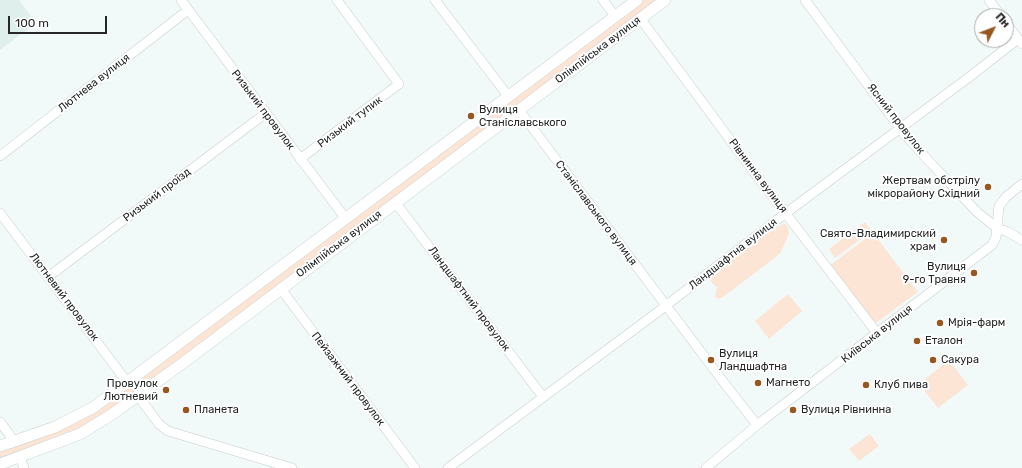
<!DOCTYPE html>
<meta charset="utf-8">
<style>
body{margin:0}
#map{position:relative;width:1022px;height:468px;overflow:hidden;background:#f2faf9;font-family:Rubik,sans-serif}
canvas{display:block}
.north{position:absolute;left:974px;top:8px;width:40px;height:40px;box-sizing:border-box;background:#fff;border:1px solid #a8a9a9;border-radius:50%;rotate:48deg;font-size:11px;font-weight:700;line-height:16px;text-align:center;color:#252727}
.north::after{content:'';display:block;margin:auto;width:14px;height:18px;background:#975720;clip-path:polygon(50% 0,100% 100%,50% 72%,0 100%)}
.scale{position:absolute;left:8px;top:16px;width:99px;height:18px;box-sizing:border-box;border:2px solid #252727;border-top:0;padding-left:5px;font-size:12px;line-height:14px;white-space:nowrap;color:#252727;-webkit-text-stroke:3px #fff;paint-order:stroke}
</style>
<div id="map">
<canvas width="1022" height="468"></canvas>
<div class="north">Пн</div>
<div class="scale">100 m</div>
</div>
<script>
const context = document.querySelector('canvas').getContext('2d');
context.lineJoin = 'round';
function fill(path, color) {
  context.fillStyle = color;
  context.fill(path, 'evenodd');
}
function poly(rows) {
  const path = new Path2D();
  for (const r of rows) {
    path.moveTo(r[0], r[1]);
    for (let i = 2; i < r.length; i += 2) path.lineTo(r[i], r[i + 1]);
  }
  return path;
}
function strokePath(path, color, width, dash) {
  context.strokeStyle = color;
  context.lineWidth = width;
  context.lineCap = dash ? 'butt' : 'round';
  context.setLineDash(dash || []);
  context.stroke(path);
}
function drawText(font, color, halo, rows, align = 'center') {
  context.font = font + ' Rubik,sans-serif';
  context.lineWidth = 4;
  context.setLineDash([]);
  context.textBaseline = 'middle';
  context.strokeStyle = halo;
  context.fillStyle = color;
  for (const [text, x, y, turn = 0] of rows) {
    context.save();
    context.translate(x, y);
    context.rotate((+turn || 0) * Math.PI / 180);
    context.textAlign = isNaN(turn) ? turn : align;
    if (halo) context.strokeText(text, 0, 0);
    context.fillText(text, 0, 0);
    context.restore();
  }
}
fill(poly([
 [0,0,19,0,36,23,0,50]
]), '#deefec');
fill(poly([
 [636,0,665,0,111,415,0,464,0,446,74,419],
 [865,222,872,231,835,258,829,249],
 [785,224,788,227,789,233,781,252,776,257,723,297,719,299,715,297,717,287,712,283,711,280,712,276,777,227],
 [873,233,918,292,873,325,829,266],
 [788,294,802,311,769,339,755,321],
 [949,360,968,385,938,408,919,384],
 [870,434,879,446,859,461,849,449]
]), '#fce5d5');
const minor = poly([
 [181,0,346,219],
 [435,0,508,96],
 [603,0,615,16],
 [805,0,905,135,926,158,977,212,997,228,1008,232,1022,240],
 [989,0,1001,16],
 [640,18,754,172,877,333],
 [1006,23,1022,44],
 [519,110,725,384,757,425],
 [0,156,188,10],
 [300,159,399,84,337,0],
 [395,202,543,397],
 [0,213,127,382],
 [48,277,266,113],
 [281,289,415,468],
 [138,396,159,424,168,431,292,468],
 [0,422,14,441],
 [20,457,24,468],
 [448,468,655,314,786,213,972,75,1018,39],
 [706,468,762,421,992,245,996,237,999,206,1006,197,1022,184]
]);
const major = poly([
 [0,446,55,427,94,407,637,0],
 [0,464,80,434,111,415,183,363,665,0]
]);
strokePath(minor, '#c6cecc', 10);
strokePath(major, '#c6cecc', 12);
strokePath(minor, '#fff', 9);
strokePath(major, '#fff', 11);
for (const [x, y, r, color] of [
 [471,116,4,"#975720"],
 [988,187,4,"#975720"],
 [944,240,4,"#975720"],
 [974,273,4,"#975720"],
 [940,323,4,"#975720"],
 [917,341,4,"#975720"],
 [711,360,4,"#975720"],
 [933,360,4,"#975720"],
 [758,383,4,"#975720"],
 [866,385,4,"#975720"],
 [166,390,4,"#975720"],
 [186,410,4,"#975720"],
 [793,410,4,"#975720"]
]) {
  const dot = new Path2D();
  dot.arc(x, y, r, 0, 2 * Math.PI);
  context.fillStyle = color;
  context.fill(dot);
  strokePath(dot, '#fff', 1.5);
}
drawText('11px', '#252727', '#fff', [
 ["Олімпійська вулиця",598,50,-37],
 ["Лютнева вулиця",94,83,-38],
 ["Ризький провулок",263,110,53],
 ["Ясний провулок",896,119,52],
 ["Ризький тупик",350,122,-37],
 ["Рівнинна вулиця",758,176,53],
 ["Ризький проїзд",157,195,-37],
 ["Станіславського вулиця",596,213,53],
 ["Олімпійська вулиця",339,244,-37],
 ["Ландшафтна вулиця",733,254,-38],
 ["Лютневий провулок",64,297,53],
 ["Ландшафтний провулок",469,299,53],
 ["Київська вулиця",877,334,-38],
 ["Пейзажний провулок",348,379,53]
]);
drawText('11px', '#252727', '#fff', [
 ["Вулиця",479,110],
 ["Станіславського",479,123],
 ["Жертвам обстрілу",980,181,"right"],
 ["мікрорайону Східний",980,194,"right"],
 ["Свято-Владимирский",936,234,"right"],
 ["храм",936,247,"right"],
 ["Вулиця",966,267,"right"],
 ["9-го Травня",966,280,"right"],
 ["Мрія-фарм",948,323],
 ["Еталон",925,341],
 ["Вулиця",719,354],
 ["Ландшафтна",719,367],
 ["Сакура",941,360],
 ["Магнето",766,383],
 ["Провулок",158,384,"right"],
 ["Лютневий",158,397,"right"],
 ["Клуб пива",874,385],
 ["Планета",194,410],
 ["Вулиця Рівнинна",801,410]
], 'left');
</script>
